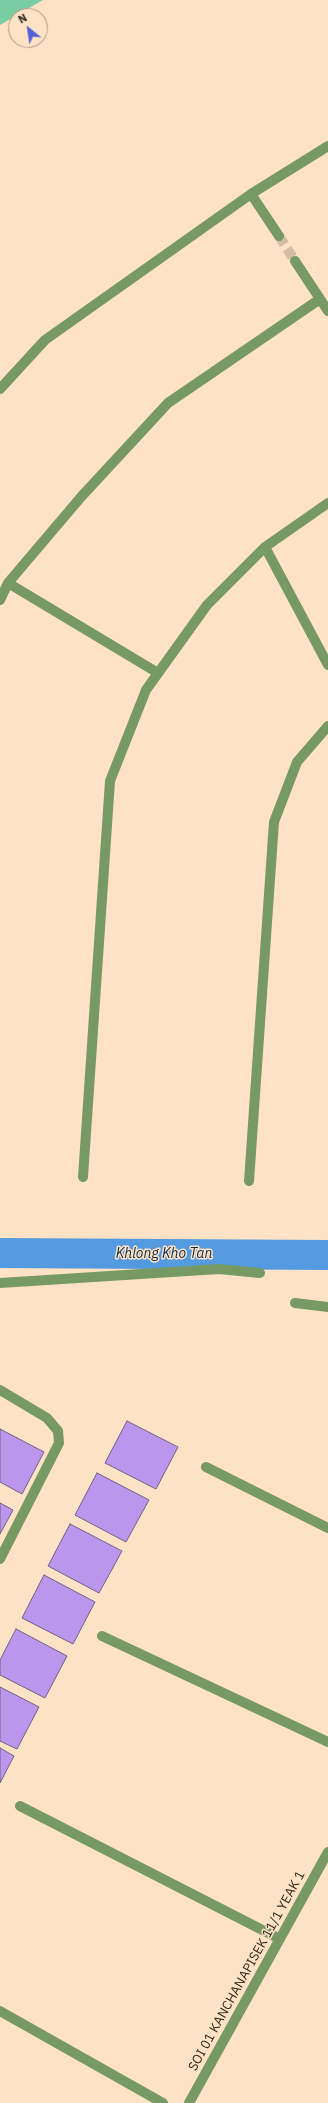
<!DOCTYPE html>
<style>
body{margin:0}
#map{position:relative;width:328px;height:2103px;overflow:hidden;background:#fee2c5;font-family:"IBM Plex Sans",sans-serif}
canvas{display:block}
.north{position:absolute;left:8px;top:8px;width:40px;height:40px;box-sizing:border-box;background:#fee2c5;border:1px solid #ac9781;border-radius:50%;rotate:330deg;font-size:11px;font-weight:700;line-height:16px;text-align:center;color:#31271b}
.north::after{content:'';display:block;margin:auto;width:14px;height:18px;background:#5162d8;clip-path:polygon(50% 0,100% 100%,50% 72%,0 100%)}
</style>
<div id="map">
<canvas width="328" height="2103"></canvas>
<div class="north">N</div>
</div>
<script>
const context = document.querySelector('canvas').getContext('2d');
context.lineJoin = 'round';
function fill(path, color) {
  context.fillStyle = color;
  context.fill(path, 'evenodd');
}
function poly(rows) {
  const path = new Path2D();
  for (const r of rows) {
    path.moveTo(r[0], r[1]);
    for (let i = 2; i < r.length; i += 2) path.lineTo(r[i], r[i + 1]);
  }
  return path;
}
function strokePath(path, color, width, dash) {
  context.strokeStyle = color;
  context.lineWidth = width;
  context.lineCap = dash ? 'butt' : 'round';
  context.setLineDash(dash || []);
  context.stroke(path);
}
function drawText(font, color, halo, rows, align = 'center') {
  context.font = font + ' "IBM Plex Sans",sans-serif';
  context.lineWidth = 3;
  context.setLineDash([]);
  context.textBaseline = 'middle';
  context.strokeStyle = halo;
  context.fillStyle = color;
  for (const [text, x, y, turn = 0] of rows) {
    context.save();
    context.translate(x, y);
    context.rotate((+turn || 0) * Math.PI / 180);
    context.textAlign = isNaN(turn) ? turn : align;
    if (halo) context.strokeText(text, 0, 0);
    context.fillText(text, 0, 0);
    context.restore();
  }
}
fill(poly([
 [0,0,43,0,0,25]
]), '#78cda2');
strokePath(poly([
 [0,1253,328,1255]
]), '#539ae0', 30);
const building = poly([
 [127,1421,178,1447,156,1489,105,1463,127,1421],
 [0,1429,44,1452,22,1494,0,1482,0,1429],
 [97,1473,149,1500,126,1542,75,1515,97,1473],
 [0,1503,13,1510,0,1534,0,1503],
 [70,1524,122,1551,99,1593,48,1566,70,1524],
 [44,1575,95,1602,73,1644,22,1618,44,1575],
 [16,1629,67,1656,45,1698,0,1675,0,1660,16,1629],
 [0,1687,39,1707,17,1749,0,1741,0,1687],
 [0,1748,14,1756,0,1783,0,1748]
]);
fill(building, '#bb96ec');
strokePath(building, '#6f6381', 1);
strokePath(poly([
 [279,236,295,261]
]), '#d5bda3', 10, [10, 5]);
strokePath(poly([
 [251,194,279,236],
 [295,261,328,311],
 [0,389,45,340,251,194,328,146],
 [265,547,328,665],
 [8,583,158,673],
 [0,600,8,583,81,497,168,403,320,299],
 [83,1177,110,781,146,690,207,605,265,547,328,503],
 [249,1181,274,822,297,762,328,726],
 [0,1283,219,1269,260,1273],
 [295,1303,328,1307],
 [0,1390,47,1418,58,1431,59,1443,0,1559],
 [206,1467,328,1528],
 [102,1636,328,1742],
 [20,1806,280,1939],
 [0,2011,163,2103],
 [189,2103,328,1852]
]), '#779964', 10);
drawText('13px', '#31271b', '#fee2c5', [
 ["SOI 01 KANCHANAPISEK 11/1 YEAK 1",247,1971,-61]
]);
drawText('italic 14px', '#0d2b47', '#fee2c5', [
 ["Khlong Kho Tan",164,1254]
]);
</script>
